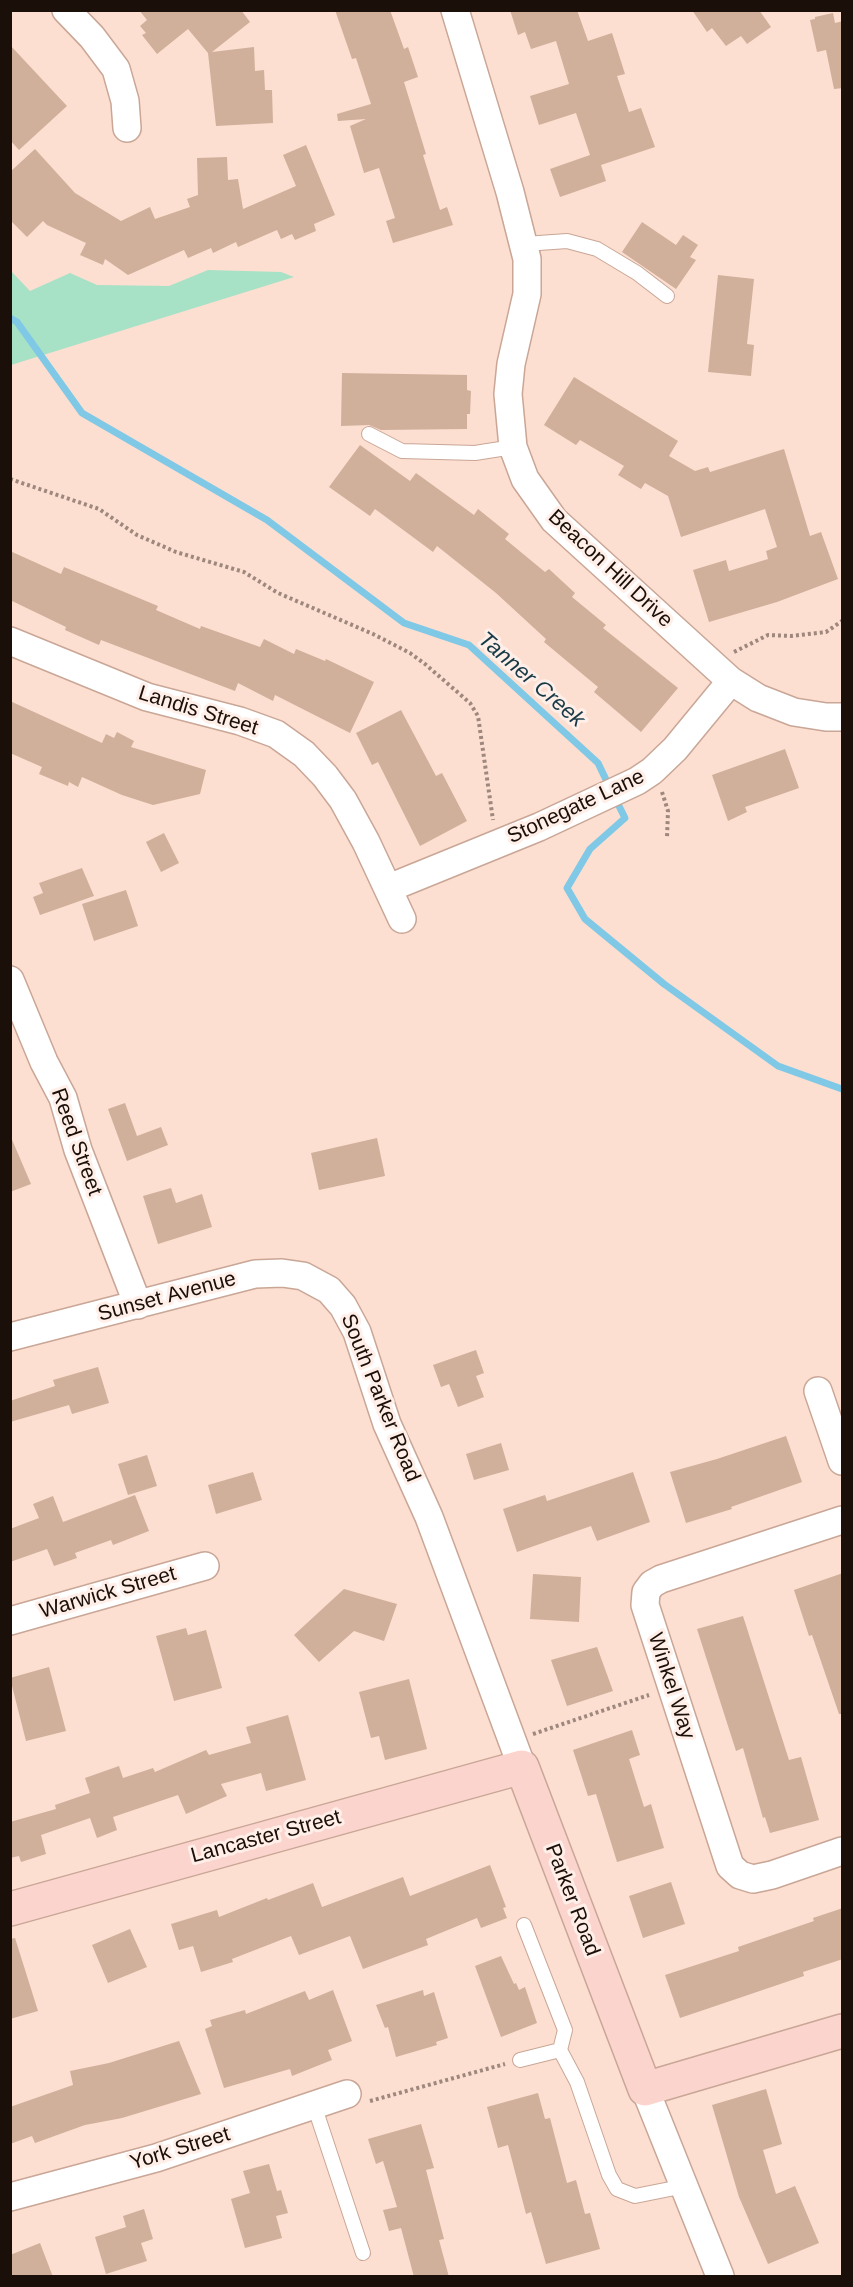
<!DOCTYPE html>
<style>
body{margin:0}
#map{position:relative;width:853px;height:2287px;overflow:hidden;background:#fcdfd1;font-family:Arial,sans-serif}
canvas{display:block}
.frame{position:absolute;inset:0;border:12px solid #1b0f09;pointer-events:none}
</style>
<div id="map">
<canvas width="853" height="2287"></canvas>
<div class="frame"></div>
</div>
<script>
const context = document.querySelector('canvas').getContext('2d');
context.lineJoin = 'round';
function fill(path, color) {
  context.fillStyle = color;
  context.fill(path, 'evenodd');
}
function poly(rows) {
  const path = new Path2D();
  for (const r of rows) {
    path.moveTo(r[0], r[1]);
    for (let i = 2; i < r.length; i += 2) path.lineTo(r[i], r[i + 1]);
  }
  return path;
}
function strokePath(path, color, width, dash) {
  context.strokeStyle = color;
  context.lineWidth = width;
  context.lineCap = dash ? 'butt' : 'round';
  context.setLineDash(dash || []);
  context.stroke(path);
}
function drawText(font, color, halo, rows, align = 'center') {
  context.font = font + ' Arial,sans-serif';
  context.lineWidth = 6;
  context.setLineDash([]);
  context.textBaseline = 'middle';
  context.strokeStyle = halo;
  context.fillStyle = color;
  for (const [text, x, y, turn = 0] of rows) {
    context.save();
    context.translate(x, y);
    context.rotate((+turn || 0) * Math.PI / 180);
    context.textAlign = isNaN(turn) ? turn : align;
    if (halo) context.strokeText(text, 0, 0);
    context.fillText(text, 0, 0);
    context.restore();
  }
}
fill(poly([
 [208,270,281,272,294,277,11,365,11,271,30,291,70,273,97,285,169,286]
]), '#a7e1c6');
strokePath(poly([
 [10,318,17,322,82,413,267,520,404,623,469,645,598,763,610,788],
 [615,798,625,818,590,849,567,888,585,919,664,984,778,1066,842,1089]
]), '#7fc8e6', 7);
fill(poly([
 [139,10,241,10,250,22,212,52,254,47,255,71,264,70,265,90,272,90,273,123,216,126,208,53,188,29,157,54,142,35,146,33,140,26,147,20],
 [335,10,390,10,404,49,408,47,418,77,404,82,426,154,423,155,440,210,447,207,453,225,393,243,386,221,395,218,379,168,364,173,350,126,366,119,338,121,337,114,371,104,356,58,352,59],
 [510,10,577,10,588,41,612,33,625,74,617,76,629,112,641,108,655,147,601,165,606,181,560,197,550,169,590,155,576,113,539,125,530,96,569,84,556,41,531,49,525,32,518,35],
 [692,10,759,10,771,27,747,44,741,36,726,46,712,28,707,32],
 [833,13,835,23,843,21,843,88,834,89,826,50,817,52,810,20,815,19,815,17],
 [10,45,67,106,19,150,10,140],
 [306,145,335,215,314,224,316,231,295,240,292,234,281,239,277,230,238,247,236,242,213,253,211,248,188,258,184,250,128,275,105,259,103,265,80,255,86,243,47,225,43,221,27,237,10,220,10,172,35,149,75,193,121,221,150,207,155,219,190,207,187,199,198,195,197,158,227,157,228,180,238,179,243,209,296,186,283,155],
 [642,222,676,245,683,235,698,245,690,257,696,260,676,289,622,252],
 [718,275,754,279,747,344,754,345,751,376,708,372],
 [342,373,467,375,467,390,471,391,470,414,467,414,467,429,381,430,369,425,341,426],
 [574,377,678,441,669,456,695,471,708,467,710,472,784,449,810,536,821,532,838,579,777,602,709,622,693,570,726,560,729,571,768,559,766,551,777,547,765,509,681,537,668,496,645,483,641,489,618,475,624,466,580,440,576,445,544,425],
 [360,445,410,481,416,473,474,515,478,509,509,534,505,539,545,572,549,569,575,593,572,597,606,625,603,628,678,688,641,732,594,692,598,687,544,642,546,639,496,593,437,546,433,552,375,509,370,516,329,487],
 [10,551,61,574,64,567,158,606,156,610,200,629,201,626,260,647,264,639,294,654,296,649,325,661,326,659,374,682,350,733,275,695,273,701,238,683,235,691,101,640,99,645,65,630,66,627,10,600],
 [10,701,102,743,106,734,114,738,117,732,134,741,131,747,206,770,200,794,153,805,122,795,82,777,78,787,69,782,68,786,39,774,42,767,10,753],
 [401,710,436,776,442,773,467,821,420,846,378,762,372,765,356,733],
 [785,749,799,788,745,807,747,812,728,821,712,775],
 [164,833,179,863,161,872,146,842],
 [82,868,94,896,40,915,33,897,43,893,39,883],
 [126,890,138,926,94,941,82,904],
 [125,1103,137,1136,161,1127,168,1145,127,1161,108,1109],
 [10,1135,31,1184,10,1192],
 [377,1138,385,1176,319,1190,311,1153],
 [171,1188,176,1203,202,1194,212,1227,158,1244,143,1196],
 [476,1350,484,1373,476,1376,484,1397,458,1407,449,1384,441,1387,433,1365],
 [98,1367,109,1403,72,1414,69,1405,10,1422,10,1401,55,1386,53,1380],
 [786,1436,802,1482,731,1507,732,1509,686,1523,670,1472,717,1459],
 [501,1443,509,1470,474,1480,466,1454],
 [147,1455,157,1486,128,1495,118,1464],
 [253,1472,262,1500,216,1514,208,1485],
 [633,1472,650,1522,597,1541,591,1526,517,1552,503,1509,545,1495,547,1501],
 [135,1495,149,1531,113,1545,111,1540,75,1553,77,1558,54,1566,47,1549,10,1562,10,1529,39,1518,33,1504,53,1496,63,1522],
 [843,1573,843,1714,839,1714,812,1635,809,1636,794,1590],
 [533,1574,581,1577,579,1622,530,1619],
 [344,1589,397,1604,384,1641,354,1631,319,1662,294,1635],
 [743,1616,789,1760,801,1757,819,1820,770,1833,765,1817,763,1818,743,1748,736,1751,697,1629],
 [186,1628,188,1635,206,1630,222,1688,174,1701,156,1636],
 [597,1647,613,1691,567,1706,551,1660],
 [49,1667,66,1731,26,1741,10,1678],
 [409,1679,427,1749,385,1760,379,1736,371,1738,359,1692],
 [288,1715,306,1780,266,1791,261,1773,221,1784,227,1796,186,1814,178,1795,113,1817,117,1830,97,1838,90,1818,41,1835,46,1854,21,1862,19,1856,10,1858,10,1822,56,1809,55,1805,90,1793,85,1778,119,1766,123,1778,153,1768,155,1772,206,1750,209,1755,251,1743,246,1727],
 [632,1730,640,1755,629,1759,644,1807,651,1804,664,1848,617,1862,596,1794,588,1796,573,1750],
 [490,1865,506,1907,503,1908,507,1918,481,1928,477,1918,426,1939,428,1945,363,1969,350,1936,299,1955,291,1936,232,1959,233,1962,201,1972,193,1946,179,1950,171,1924,217,1910,219,1917,267,1898,268,1900,313,1883,322,1907,403,1877,410,1896],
 [671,1882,685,1924,643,1938,629,1896],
 [843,1908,843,1959,803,1972,804,1976,680,2018,665,1975,739,1951,738,1947,814,1921,813,1918],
 [130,1929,147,1967,108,1983,92,1945],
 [15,1938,38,2011,10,2019,10,1939],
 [501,1956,514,1984,516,1983,519,1990,525,1987,537,2023,501,2037,475,1966],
 [333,1990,352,2041,328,2050,332,2060,292,2076,290,2069,224,2088,205,2029,212,2026,210,2020,245,2010,246,2014,305,1991,309,2000],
 [423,1990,424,1996,434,1992,448,2038,436,2042,437,2045,396,2057,388,2027,385,2028,376,2005],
 [179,2041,201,2094,122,2118,85,2125,35,2143,32,2136,10,2144,10,2107,73,2085,70,2071,109,2063],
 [766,2089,782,2144,763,2150,776,2194,795,2186,819,2243,768,2264,739,2197,712,2105],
 [538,2093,545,2119,550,2118,567,2183,576,2180,585,2214,590,2213,600,2249,546,2264,531,2212,526,2214,508,2145,498,2148,487,2107],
 [421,2124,434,2168,426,2170,444,2239,439,2240,449,2277,414,2277,401,2228,389,2231,383,2210,397,2207,383,2161,376,2164,368,2139],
 [269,2164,277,2191,281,2190,288,2213,276,2216,282,2238,245,2248,231,2199,250,2193,243,2171],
 [144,2209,153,2239,141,2243,147,2261,106,2274,95,2237,126,2227,123,2216],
 [40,2243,53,2277,10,2277,10,2255]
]), '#d0af9b');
const lane = poly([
 [525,244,567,241,597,249,637,273,667,296],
 [369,434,402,451,475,453,513,447],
 [524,1925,565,2030,560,2050],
 [520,2060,560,2050,577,2082,609,2175,617,2189,635,2196,685,2186],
 [314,2105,363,2253]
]);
const street = poly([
 [66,10,92,37,116,69,125,101,127,128],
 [455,10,510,192,527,259,527,294,511,364,508,394,513,447,525,479,554,520,731,681,758,698,794,712,826,717,842,717],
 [10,641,147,697,240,721,276,734,304,754,325,776,343,800,366,842,402,919],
 [389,888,539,827,637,781,652,771,675,749,731,681],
 [10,980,44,1062,63,1098,78,1150,138,1305],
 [10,1337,255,1274,282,1273,303,1276,329,1290,343,1306,357,1332,387,1424,429,1517,522,1767],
 [818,1391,842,1461],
 [842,1520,661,1579,652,1584,646,1592,645,1605,730,1866,740,1875,753,1879,772,1875,842,1851],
 [10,1621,205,1566],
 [645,2089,720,2276],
 [10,2197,156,2158,347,2094]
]);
const secondary = poly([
 [10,1909,522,1767,645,2089,842,2031]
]);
strokePath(lane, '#c9a696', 16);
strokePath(street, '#c9a696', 30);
strokePath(secondary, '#c9a696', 36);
strokePath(poly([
 [10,479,99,509,137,535,176,552,244,572,278,593,373,634,410,653,425,664,470,703,478,716,493,820],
 [734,652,768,635,791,636,826,632,842,621],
 [662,792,668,811,667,837],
 [533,1734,649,1695],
 [370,2101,505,2064]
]), '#9e887d', 4, [3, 3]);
strokePath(lane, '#fff', 14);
strokePath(street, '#fff', 27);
strokePath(secondary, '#fbd4ce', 33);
drawText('21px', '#1b0f09', '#ffefe8', [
 ["Beacon Hill Drive",610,569,43],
 ["Landis Street",198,711,17],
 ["Stonegate Lane",576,807,-25],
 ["Reed Street",76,1142,70],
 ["Sunset Avenue",167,1297,-15],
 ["South Parker Road",380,1398,68],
 ["Warwick Street",108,1593,-16],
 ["Winkel Way",671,1686,72],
 ["Lancaster Street",266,1837,-15],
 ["Parker Road",572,1900,69],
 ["York Street",180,2149,-17]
]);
drawText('italic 22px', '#173946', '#ffefe8', [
 ["Tanner Creek",531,680,41]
]);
</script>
